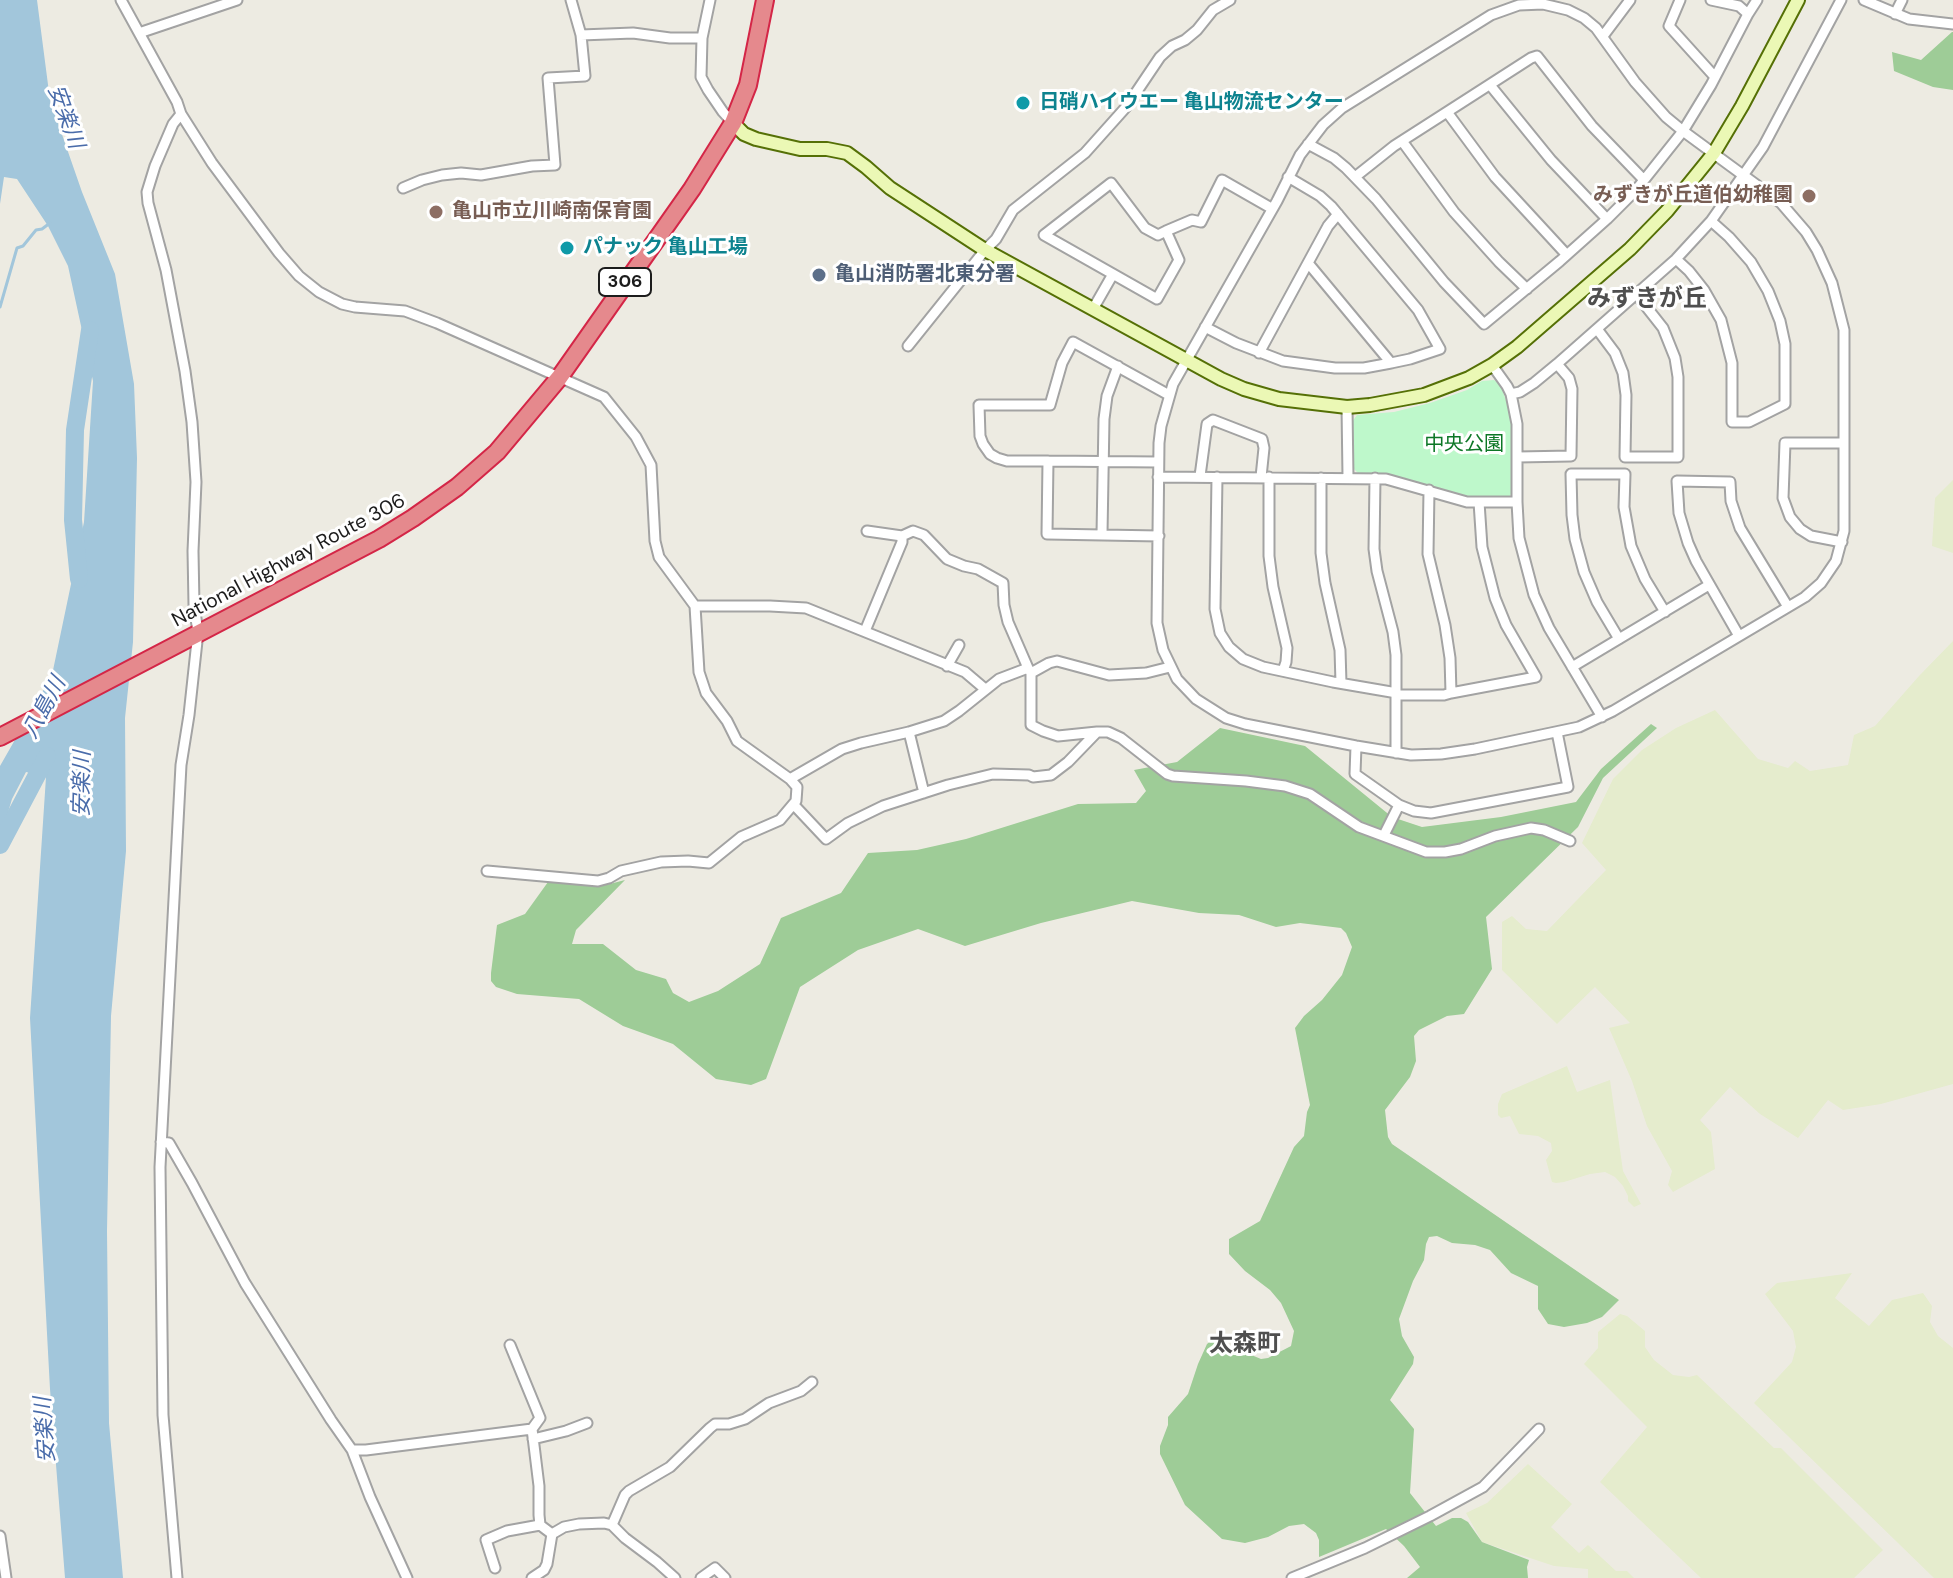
<!DOCTYPE html>
<meta charset="utf-8">
<style>
body{margin:0}
canvas{display:block;background:#edebe2}
</style>
<canvas width="1953" height="1578"></canvas>
<script>
const context = document.querySelector('canvas').getContext('2d');
context.lineJoin = 'round';
function fill(path, color) {
  context.fillStyle = color;
  context.fill(path, 'evenodd');
}
function poly(rows) {
  const path = new Path2D();
  for (const r of rows) {
    path.moveTo(r[0], r[1]);
    for (let i = 2; i < r.length; i += 2) path.lineTo(r[i], r[i + 1]);
  }
  return path;
}
function strokePath(path, color, width, dash) {
  context.strokeStyle = color;
  context.lineWidth = width;
  context.lineCap = dash ? 'butt' : 'round';
  context.setLineDash(dash || []);
  context.stroke(path);
}
function drawText(font, color, halo, rows, align = 'center') {
  context.font = font + ' "DM Sans","Noto Sans JP",sans-serif';
  context.lineWidth = 6;
  context.setLineDash([]);
  context.textBaseline = 'middle';
  context.strokeStyle = halo;
  context.fillStyle = color;
  for (const [text, x, y, turn = 0] of rows) {
    context.save();
    context.translate(x, y);
    context.rotate((+turn || 0) * Math.PI / 180);
    context.textAlign = isNaN(turn) ? turn : align;
    if (halo) context.strokeText(text, 0, 0);
    context.fillText(text, 0, 0);
    context.restore();
  }
}
fill(poly([
 [1953,480,1953,553,1932,546,1935,498],
 [1953,641,1953,1084,1881,1104,1843,1110,1828,1100,1798,1138,1760,1114,1730,1087,1700,1120,1711,1132,1715,1169,1673,1192,1668,1185,1672,1171,1647,1126,1632,1081,1609,1028,1630,1023,1595,987,1557,1024,1502,970,1502,922,1512,916,1526,929,1547,931,1606,870,1582,843,1613,779,1642,750,1676,728,1715,710,1758,759,1788,768,1795,761,1810,771,1848,765,1854,735,1875,726,1919,676],
 [1567,1066,1577,1092,1610,1080,1623,1171,1641,1204,1634,1207,1628,1201,1628,1196,1623,1186,1615,1177,1605,1172,1590,1174,1564,1182,1556,1183,1552,1182,1546,1160,1552,1151,1551,1143,1538,1136,1519,1134,1510,1116,1501,1118,1498,1115,1498,1104,1502,1094],
 [1852,1273,1835,1298,1869,1326,1892,1300,1923,1293,1932,1306,1930,1322,1938,1336,1953,1348,1953,1578,1934,1578,1754,1403,1792,1362,1796,1347,1793,1331,1765,1294,1777,1283],
 [1620,1314,1627,1316,1645,1331,1645,1347,1654,1360,1673,1375,1689,1377,1697,1375,1774,1448,1781,1448,1883,1550,1854,1578,1701,1578,1600,1482,1647,1427,1584,1364,1598,1348,1598,1332],
 [1528,1464,1572,1504,1551,1527,1579,1553,1588,1545,1616,1571,1627,1571,1634,1578,1588,1578,1588,1569,1554,1566,1482,1542,1466,1513,1487,1503]
]), '#e5eccd');
fill(poly([
 [1952,32,1953,32,1953,90,1933,87,1894,71,1892,52,1921,60],
 [1651,724,1657,728,1603,778,1578,827,1486,917,1492,969,1464,1014,1447,1016,1419,1030,1414,1036,1416,1061,1410,1077,1385,1110,1388,1137,1392,1144,1619,1300,1602,1317,1587,1323,1564,1327,1548,1324,1538,1309,1538,1286,1511,1273,1490,1250,1475,1245,1452,1243,1437,1236,1429,1237,1426,1244,1424,1260,1413,1281,1399,1319,1402,1336,1414,1357,1413,1364,1390,1400,1414,1429,1410,1493,1436,1526,1452,1518,1461,1518,1468,1522,1482,1542,1529,1560,1527,1567,1528,1578,1407,1578,1420,1567,1404,1546,1386,1529,1319,1557,1319,1540,1316,1533,1304,1524,1289,1526,1268,1537,1245,1543,1222,1539,1185,1505,1160,1454,1160,1446,1168,1425,1168,1417,1188,1394,1198,1364,1207,1344,1213,1339,1261,1359,1268,1358,1291,1346,1294,1331,1281,1303,1270,1290,1245,1271,1229,1254,1229,1239,1260,1221,1294,1147,1304,1136,1307,1112,1310,1105,1295,1028,1304,1016,1322,1000,1342,975,1352,947,1346,933,1341,928,1300,923,1276,927,1239,915,1199,913,1132,901,1041,923,965,946,918,929,858,950,800,987,766,1079,751,1085,716,1079,673,1044,623,1026,579,999,517,994,496,987,491,981,491,973,497,925,525,914,548,882,602,886,625,880,576,930,572,944,603,944,636,970,666,979,673,993,689,1002,718,991,760,964,781,918,841,893,868,853,917,850,966,839,1078,804,1136,803,1146,791,1134,770,1177,762,1220,728,1305,746,1392,817,1422,827,1501,817,1576,802,1601,769]
]), '#9ecc97');
fill(poly([
 [1494,380,1500,384,1507,403,1512,423,1513,491,1509,497,1468,496,1404,478,1358,473,1352,467,1352,422,1357,415,1394,412,1430,403,1467,390,1482,381]
]), '#bef8cb');
fill(poly([
 [0,0,37,0,50,100,82,192,115,274,134,384,137,458,133,642,125,718,126,851,111,1016,107,1231,109,1423,123,1578,65,1578,50,1389,30,1018,46,777,26,772,12,799,0,839,0,766,52,675,84,522,93,381,68,266,48,226,17,179,4,177,0,204]
]), '#a2c6db');
strokePath(poly([
 [0,307,17,248,23,246,36,230,42,229,50,223]
]), '#a2c6db', 3);
strokePath(poly([
 [79,579,73,520,75,430,90,330],
 [0,845,47,756]
]), '#a2c6db', 18);
const street = poly([
 [121,0,177,102,181,114,173,124,155,166,147,192,148,203,166,270,185,371,192,422,196,482,193,551,194,605,198,632,189,715,181,765,160,1167,163,1415,177,1578],
 [1680,0,1669,26,1715,77],
 [1711,0,1739,6,1748,14],
 [1864,0,1909,19,1953,24],
 [1543,4,1568,10,1584,18,1596,28,1635,82,1666,117,1683,131,1781,203,1806,232,1817,250,1832,283,1844,330,1844,531,1836,561,1821,583,1805,597,1613,711,1579,727,1475,749,1441,754,1411,755,1356,746,1245,724,1226,718,1196,699,1177,679,1163,650,1157,623,1159,443,1161,426,1173,384,1277,201,1300,155,1323,125,1342,108,1491,15,1519,5,1543,4],
 [1895,14,1902,0],
 [139,33,237,0],
 [581,35,633,33,670,38,702,38,701,77,708,90,723,112,733,123],
 [1603,36,1630,0],
 [702,38,710,0],
 [1490,85,1551,160,1607,219],
 [1447,112,1531,58,1537,56,1592,126,1644,180],
 [181,114,212,163,279,253,299,276,319,292,342,304,355,307,405,311,437,323,604,397,636,437,651,465,655,541,659,557,695,606,699,672,706,693,727,721,737,741,790,779,797,787,796,801,780,820,741,837,709,863,688,861,661,862,621,871,609,878,598,881,487,871],
 [1402,141,1454,212,1499,262,1527,289],
 [1308,144,1334,158,1346,168,1376,199,1444,282,1484,324,1560,261,1607,219,1636,190,1683,131,1711,85,1748,14,1757,0],
 [1355,177,1394,146,1447,112,1495,177,1566,254],
 [403,188,422,180,442,175,461,173,481,175,532,166,555,165,548,78,585,76,581,35,571,0],
 [1166,231,1158,235,1145,228,1111,183,1044,235,1157,299,1179,260,1166,231,1192,220,1201,222,1222,180,1271,208],
 [1676,259,1689,271,1704,290,1721,320,1732,363,1732,422,1749,422,1785,404,1785,344,1780,321,1768,291,1751,262,1729,237,1711,221],
 [1308,263,1391,363],
 [1093,309,1113,274],
 [1205,327,1236,343,1283,361,1335,368,1364,368,1391,363,1410,359,1440,349,1418,310,1331,206,1320,196,1288,177],
 [1597,329,1615,353,1623,373,1626,395,1625,457,1678,457,1678,377,1675,358,1663,328,1637,295],
 [908,346,985,250,996,239,1013,210,1085,153,1127,106,1160,57,1172,46,1185,40,1197,30,1213,10,1230,0],
 [1259,353,1328,226,1338,214],
 [1492,365,1507,386,1511,394,1517,424,1517,502,1519,538,1534,595,1549,628,1602,717],
 [1511,394,1520,392,1534,383,1557,364,1676,259,1711,221,1763,147,1841,0],
 [1347,407,1348,477],
 [1518,457,1571,456,1572,389,1569,378,1557,364],
 [1048,461,1158,462],
 [1200,476,1207,424,1213,420,1262,439,1264,448,1261,477],
 [1158,477,1386,479,1467,502,1517,502],
 [1217,477,1215,609,1220,633,1229,647,1243,659,1263,667,1333,682,1397,693],
 [1269,477,1269,556,1273,587,1287,648,1286,662,1283,671],
 [1321,478,1321,553,1325,583,1340,650,1341,683],
 [1375,478,1374,549,1377,571,1393,632,1396,655,1396,753],
 [1429,490,1428,554,1445,625,1450,658,1451,693,1536,677,1506,625,1495,598,1482,547,1479,502],
 [1102,534,1104,419,1107,396,1118,366],
 [902,536,913,531,924,535,947,559,964,566,978,569,1003,583,1004,605,1008,622,1028,668],
 [1159,536,1047,534,1048,461,1007,461,997,458,990,454,983,444,980,436,979,405,1050,405,1062,363,1073,342,1169,395],
 [1842,542,1811,536,1800,529,1790,517,1783,498,1785,443,1844,443],
 [695,606,770,606,806,608,965,672,985,689],
 [865,631,902,542,902,536,867,531],
 [1739,636,1696,561,1688,543,1679,513,1677,481,1730,482,1731,501,1740,528,1788,607],
 [1619,639,1597,602,1584,572,1575,539,1572,515,1571,474,1625,474,1624,507,1631,546,1645,579,1665,612],
 [947,666,959,645],
 [1572,667,1709,585],
 [1031,673,1049,663,1057,661,1109,675,1146,673,1170,667],
 [1397,695,1444,695,1451,693],
 [909,732,924,793],
 [1097,732,1108,732,1121,738,1167,774,1173,776,1246,781,1285,786,1310,794,1359,827,1426,852,1445,852,1461,849,1495,836,1531,828,1544,830,1570,841],
 [1356,746,1355,774,1399,805,1414,811,1431,813,1568,787,1557,732],
 [790,779,842,749,861,743,909,732,944,721,959,711,999,679,1028,668,1031,673,1031,725,1043,731,1058,736,1097,732,1068,762,1051,775,1033,777,1029,775,993,774,948,785,883,806,848,823,826,839,794,805],
 [1384,835,1399,805],
 [161,1142,169,1143,192,1183,245,1283,331,1420,352,1450,370,1497,407,1578],
 [510,1345,540,1418,532,1429,539,1486,539,1515,540,1525,552,1534,547,1564,544,1570,532,1578],
 [533,1439,566,1431,587,1423],
 [352,1450,366,1450,532,1429],
 [612,1525,625,1495,629,1491,670,1467,710,1428,715,1424,729,1424,745,1419,769,1403,801,1391,812,1382],
 [552,1534,564,1527,579,1524,604,1523,612,1525,625,1538,657,1562,675,1578],
 [0,1536,6,1578],
 [495,1568,486,1540,507,1531,540,1525],
 [701,1578,715,1568,725,1578],
 [1292,1578,1365,1548,1430,1516,1483,1487,1539,1429]
]);
const secondary = poly([
 [733,123,744,134,756,139,800,149,827,149,847,153,866,167,890,188,985,250,1221,379,1244,389,1279,399,1347,407,1370,405,1424,395,1469,378,1492,365,1517,347,1630,249,1667,211,1714,153,1742,106,1798,0]
]);
const highway = poly([
 [0,737,379,539,413,518,457,487,497,452,559,378,692,189,733,123,748,85,765,0]
]);
strokePath(street, '#a3a3a3', 13);
strokePath(secondary, '#557006', 16);
strokePath(highway, '#d42647', 20);
strokePath(street, '#fff', 9);
strokePath(secondary, '#ebf8b5', 12);
strokePath(highway, '#e5898d', 16);
for (const [x, y, r, color] of [
 [1023,103,8,"#0f9aa8"],
 [1809,196,8,"#8d6e63"],
 [436,212,8,"#8d6e63"],
 [567,248,8,"#0f9aa8"],
 [819,275,8,"#5c6f8a"]
]) {
  const dot = new Path2D();
  dot.arc(x, y, r, 0, 2 * Math.PI);
  context.fillStyle = color;
  context.fill(dot);
  strokePath(dot, '#fff', 3);
}
for (const [x, y, w] of [
 [625,282,52]
]) {
  const box = new Path2D();
  box.roundRect(x - w / 2, y - 14, w, 28, 6);
  context.fillStyle = '#fff';
  context.fill(box);
  strokePath(box, '#1c1c1c', 2);
}
drawText('bold 18px', '#1c1c1c', null, [
 ["306",625,282]
]);
drawText('bold 20px', '#0d838f', '#fff', [
 ["日硝ハイウエー 亀山物流センター",1039,103],
 ["パナック 亀山工場",583,248]
], 'left');
drawText('bold 20px', '#785e54', '#fff', [
 ["みずきが丘道伯幼稚園",1793,196],
 ["亀山市立川崎南保育園",452,212,"left"]
], 'right');
drawText('bold 20px', '#4e5e75', '#fff', [
 ["亀山消防署北東分署",835,275]
], 'left');
drawText('20px', '#0d7726', '#fff', [
 ["中央公園",1464,445]
]);
drawText('20px', '#1c1c1c', '#fff', [
 ["National Highway Route 306",289,561,-28]
]);
drawText('italic 22px', '#4a6caa', '#fff', [
 ["安楽川",65,117,70],
 ["八島川",45,708,-62],
 ["安楽川",83,784,-89],
 ["安楽川",46,1430,-94]
]);
drawText('bold 24px', '#4f4f4f', '#fff', [
 ["みずきが丘",1647,300],
 ["太森町",1245,1345]
]);
</script>
